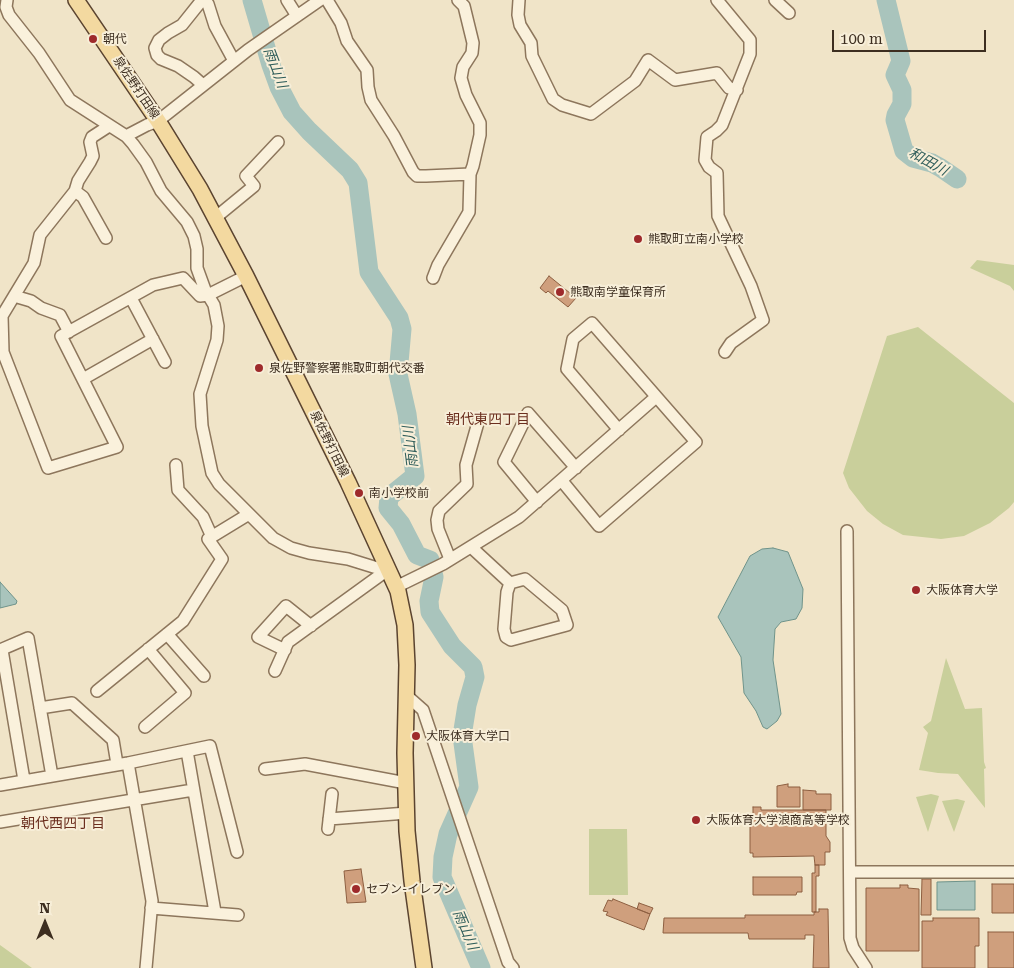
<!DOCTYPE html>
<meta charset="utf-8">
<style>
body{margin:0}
#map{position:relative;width:1014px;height:968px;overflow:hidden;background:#f0e4c8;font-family:"Roboto Serif",serif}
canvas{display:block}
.north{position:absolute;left:20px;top:898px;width:50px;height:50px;-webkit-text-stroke:4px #f7eed8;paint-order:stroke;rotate:0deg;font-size:14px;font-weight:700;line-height:20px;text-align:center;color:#3d2e20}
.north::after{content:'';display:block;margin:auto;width:18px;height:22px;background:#3d2e20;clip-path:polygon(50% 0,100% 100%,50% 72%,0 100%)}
.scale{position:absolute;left:832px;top:30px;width:154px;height:22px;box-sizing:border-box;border:2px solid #3d2e20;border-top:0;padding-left:6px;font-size:15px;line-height:18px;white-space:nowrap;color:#3d2e20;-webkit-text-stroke:4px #f7eed8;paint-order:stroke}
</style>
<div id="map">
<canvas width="1014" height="968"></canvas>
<div class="north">N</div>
<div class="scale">100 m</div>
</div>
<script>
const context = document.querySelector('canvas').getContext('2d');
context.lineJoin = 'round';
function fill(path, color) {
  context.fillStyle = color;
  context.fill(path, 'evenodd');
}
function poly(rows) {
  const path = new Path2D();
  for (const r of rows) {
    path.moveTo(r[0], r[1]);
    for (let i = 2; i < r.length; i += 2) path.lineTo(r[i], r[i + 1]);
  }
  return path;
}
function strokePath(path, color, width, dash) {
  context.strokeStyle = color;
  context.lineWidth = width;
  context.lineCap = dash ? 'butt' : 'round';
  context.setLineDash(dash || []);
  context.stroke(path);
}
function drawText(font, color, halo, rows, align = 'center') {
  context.font = font + ' "Roboto Serif","Noto Sans JP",serif';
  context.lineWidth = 4;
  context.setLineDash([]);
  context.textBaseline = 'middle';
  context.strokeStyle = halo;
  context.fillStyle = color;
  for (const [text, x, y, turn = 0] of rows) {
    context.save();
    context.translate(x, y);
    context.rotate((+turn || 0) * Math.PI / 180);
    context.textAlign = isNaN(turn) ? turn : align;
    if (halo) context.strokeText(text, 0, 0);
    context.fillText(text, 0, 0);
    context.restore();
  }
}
fill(poly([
 [977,260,1014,265,1014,291,1010,286,970,268],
 [918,327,1014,403,1014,502,1009,508,990,523,964,536,941,539,903,535,883,524,867,511,849,488,843,473,887,336],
 [946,658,965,709,982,708,984,762,986,768,984,769,985,808,958,774,938,773,919,770,928,733,923,727,931,721],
 [931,794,939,796,928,832,916,797],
 [957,799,965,801,954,832,942,801],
 [589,829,627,829,628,895,589,895],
 [0,945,32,968,0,968]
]), '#c9cf9b');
const water = poly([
 [773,548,788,552,803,589,802,608,796,619,781,622,775,629,773,660,781,714,777,721,767,729,763,727,756,711,744,693,741,657,718,617,750,556,762,549,773,548],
 [0,582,17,601,16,604,0,608,0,582],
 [975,881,975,910,937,910,937,882,975,881]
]);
fill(water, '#a9c4bc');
strokePath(water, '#6f938a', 1);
strokePath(poly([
 [252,0,271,65,279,87,292,112,309,131,350,170,358,183,369,272,399,318,402,329,398,374,407,414,415,476,389,497,388,508,401,524,417,555,430,560,434,577,429,601,430,612,452,646,473,667,475,677,467,705,462,736,469,787,448,834,443,857,442,877,481,968],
 [886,0,901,61,895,75,902,90,902,104,896,115,895,120,904,151,913,158,932,163,941,168,957,179]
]), '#a9c4bc', 19);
const building = poly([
 [549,276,576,298,568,307,548,291,546,293,540,288,549,276],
 [788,784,788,787,800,787,800,807,777,807,777,786,788,784],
 [803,790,816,791,816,794,831,794,831,810,803,810,803,790],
 [753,807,761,807,761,810,826,810,826,836,830,842,830,852,825,852,825,865,815,865,814,856,753,857,753,853,750,853,750,814,753,814,753,807],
 [815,865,819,865,819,876,816,876,816,912,812,912,812,873,815,873,815,865],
 [361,869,366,902,347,903,344,871,361,869],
 [753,877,802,877,802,892,797,892,796,895,753,895,753,877],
 [922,879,931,879,931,915,921,915,922,879],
 [992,884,1014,884,1014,913,992,913,992,884],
 [900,885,908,885,908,888,919,889,919,951,866,951,866,888,900,888,900,885],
 [613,899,650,914,644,930,606,915,608,912,603,911,608,900,612,901,613,899],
 [639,903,653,908,650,914,637,909,639,903],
 [819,909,828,909,829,968,813,968,814,935,805,935,805,939,749,939,748,933,663,933,664,918,745,918,745,915,814,915,814,912,819,912,819,909],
 [933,918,979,918,979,946,975,946,975,968,922,968,922,921,933,921,933,918],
 [988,932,1014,932,1014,968,988,968,988,932]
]);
fill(building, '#cf9f7d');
strokePath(building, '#8d5f41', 1);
const minor = poly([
 [7,0,6,7,9,15,39,53,70,100,126,136,133,144,146,162,161,191,187,222,194,236,197,249,197,268,205,290,214,305,218,326,217,340,200,394,202,426,212,473,219,484,273,538,291,548,309,553,348,559,390,572],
 [202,0,182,25,168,33,159,40,155,48,157,55,161,59,178,66,194,77,203,85],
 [205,0,208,4,215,26,234,61],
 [287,0,297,16],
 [327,0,341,23,347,41,367,70,368,87,371,100,394,136,413,172,417,176,426,176,470,174],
 [519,0,518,15,520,25,531,43,532,56,553,99,562,105,591,114,635,81,648,60,675,80,717,73,729,88,737,90],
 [717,0,750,40,750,54,722,125,716,131,707,137,705,160,709,167,717,173,718,216,751,286,763,320,731,343,725,352],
 [775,0,789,13],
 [126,136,147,125,158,121,248,50,320,0],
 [75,191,83,197,106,238],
 [215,218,254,186,246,176,278,142],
 [433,278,438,265,469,212,470,174,473,166,480,135,480,123,466,95,461,78,463,67,472,53,473,43,464,6,458,0],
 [14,296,31,301,41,308,60,315,69,332],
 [131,298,165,362],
 [2,316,3,352,48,468,117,447,61,336,153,285,183,278,200,296,208,295,246,276],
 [0,317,2,316,34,263,40,235,75,191,78,181,90,162,93,156,90,142,92,137,109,126],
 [83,379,153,339],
 [176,465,178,490,203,517,212,537],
 [562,481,599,526,696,442,592,323,573,339,567,369,619,430],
 [537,502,504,462,528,413,576,468],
 [847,531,850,938,853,948,866,968],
 [471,547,510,583,507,592,504,629,506,637,511,640,567,625,562,610,525,579,510,583],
 [450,559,438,529,437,520,439,511,467,484,466,465,479,419],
 [396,587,443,564,519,517,656,397],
 [167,634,204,676],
 [0,650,28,638,52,776],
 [2,650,24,780],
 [285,650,258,637,286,606,311,626],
 [275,671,288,642,386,571],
 [97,691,183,621,222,559,208,539,249,514],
 [406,695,423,710,508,962,513,968],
 [40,708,72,703,113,740,117,764],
 [145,727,185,693,148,649],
 [187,751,215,912],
 [128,763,152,901,146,968],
 [265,769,305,764,406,783],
 [0,785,128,763,210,746,237,852],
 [329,819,407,813],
 [0,822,193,790],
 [328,829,332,794],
 [850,872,1014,872],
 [151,908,238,915]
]);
const major = poly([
 [76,0,158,121,200,189,246,276,348,482,398,591,405,625,407,665,405,753,407,831,412,881,424,968]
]);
strokePath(minor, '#8d765c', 14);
strokePath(major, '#5b4430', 18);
strokePath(minor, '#faf1dc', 11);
strokePath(major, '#f3d9a0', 15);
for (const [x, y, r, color] of [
 [93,39,5,"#9e2a2b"],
 [638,239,5,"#9e2a2b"],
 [560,292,5,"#9e2a2b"],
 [259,368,5,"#9e2a2b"],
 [359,493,5,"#9e2a2b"],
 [916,590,5,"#9e2a2b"],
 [416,736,5,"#9e2a2b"],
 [696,820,5,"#9e2a2b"],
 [356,889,5,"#9e2a2b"]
]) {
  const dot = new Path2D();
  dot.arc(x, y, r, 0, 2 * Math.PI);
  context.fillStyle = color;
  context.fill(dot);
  strokePath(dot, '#f7eed8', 2);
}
drawText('12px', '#3d2e20', '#f7eed8', [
 ["朝代",103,39],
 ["熊取町立南小学校",648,239],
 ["熊取南学童保育所",570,292],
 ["泉佐野警察署熊取町朝代交番",269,368],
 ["南小学校前",369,493],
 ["大阪体育大学",926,590],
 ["大阪体育大学口",426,736],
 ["大阪体育大学浪商高等学校",706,820],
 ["セブン-イレブン",366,889]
], 'left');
drawText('12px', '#3d2e20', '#f7eed8', [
 ["泉佐野打田線",136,88,56],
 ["泉佐野打田線",329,444,64]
]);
drawText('italic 14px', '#2f5d5a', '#f7eed8', [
 ["雨山川",275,68,69],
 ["和田川",928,162,29],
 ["雨山川",411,447,-97],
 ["雨山川",465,930,67]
]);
drawText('14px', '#6b2e1e', '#f7eed8', [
 ["朝代東四丁目",488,420],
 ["朝代西四丁目",63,824]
]);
</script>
